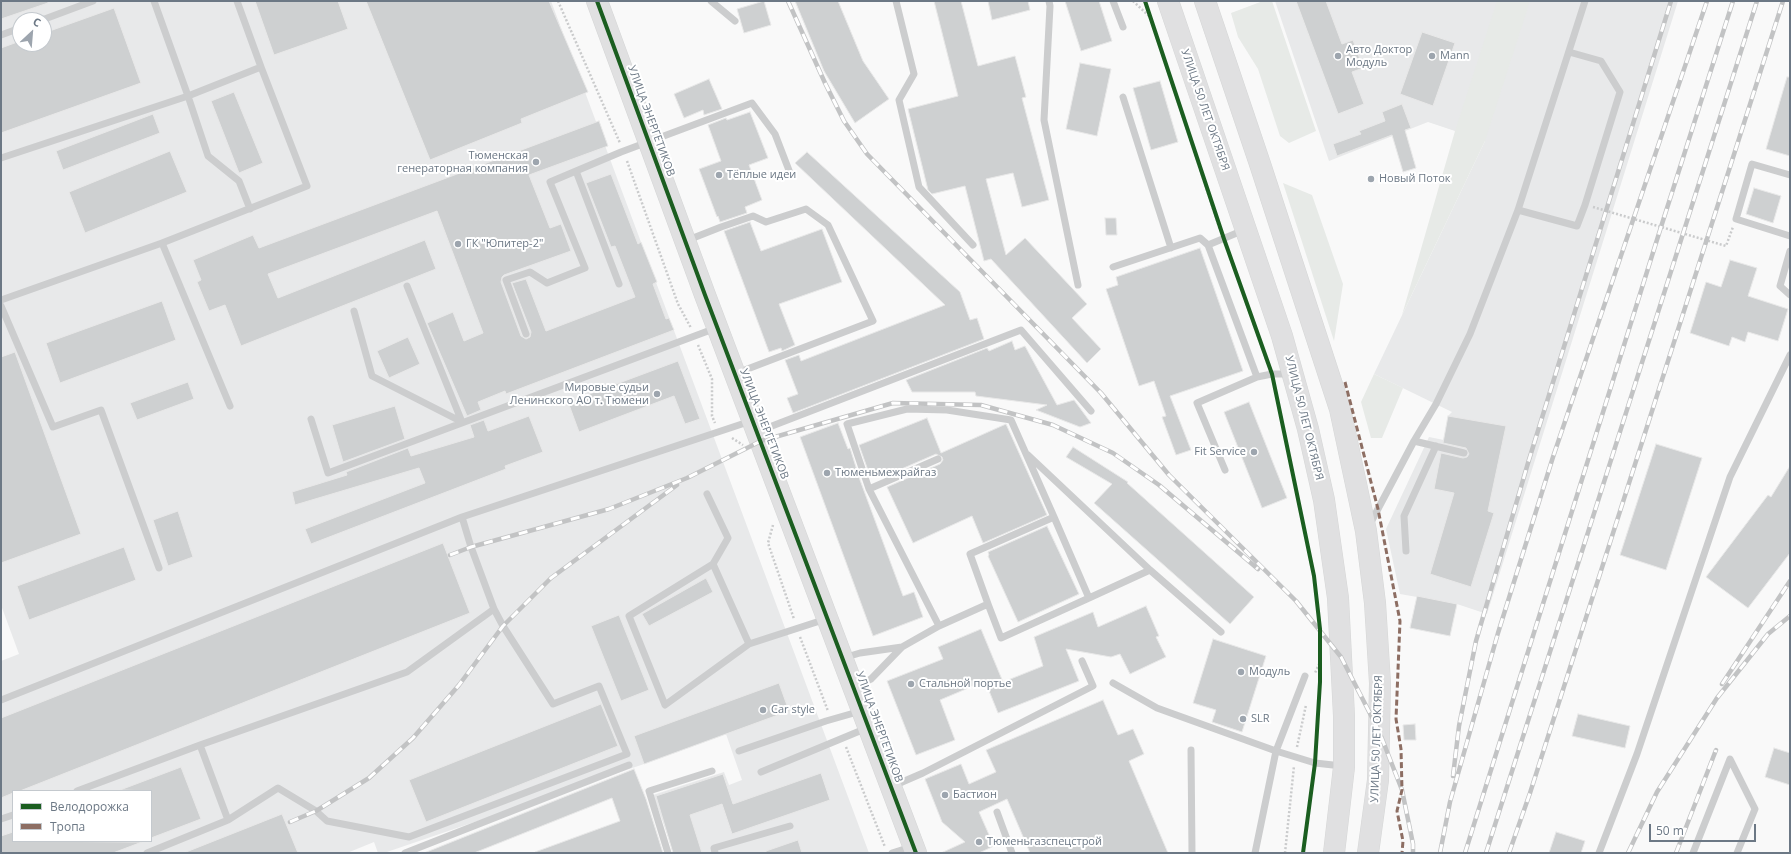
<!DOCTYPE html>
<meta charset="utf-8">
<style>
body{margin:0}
#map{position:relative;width:1791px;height:854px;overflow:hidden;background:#f9f9f9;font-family:"Open Sans",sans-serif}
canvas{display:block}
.frame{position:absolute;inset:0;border:2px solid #6c7885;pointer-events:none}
.legend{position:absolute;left:12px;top:790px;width:140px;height:52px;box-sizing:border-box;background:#fff;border:1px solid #c4c9ce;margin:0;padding:5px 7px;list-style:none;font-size:12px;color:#6c7885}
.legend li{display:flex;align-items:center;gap:8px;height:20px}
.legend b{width:20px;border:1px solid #c4c9ce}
.north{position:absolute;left:12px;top:12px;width:40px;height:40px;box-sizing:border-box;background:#fff;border:1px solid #c4c9ce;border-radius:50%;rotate:26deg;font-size:11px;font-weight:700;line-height:16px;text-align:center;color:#6c7885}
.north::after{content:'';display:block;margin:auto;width:14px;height:18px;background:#9da5ae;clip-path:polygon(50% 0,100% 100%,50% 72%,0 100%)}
.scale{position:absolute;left:1649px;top:824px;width:107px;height:18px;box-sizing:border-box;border:2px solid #6c7885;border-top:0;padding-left:5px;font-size:12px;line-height:14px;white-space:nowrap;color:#6c7885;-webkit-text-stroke:3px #fff;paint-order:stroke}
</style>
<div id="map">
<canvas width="1791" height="854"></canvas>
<div class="frame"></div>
<ul class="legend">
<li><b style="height:5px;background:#1b5e20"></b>Велодорожка</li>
<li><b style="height:5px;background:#8d6e63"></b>Тропа</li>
</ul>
<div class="north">С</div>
<div class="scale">50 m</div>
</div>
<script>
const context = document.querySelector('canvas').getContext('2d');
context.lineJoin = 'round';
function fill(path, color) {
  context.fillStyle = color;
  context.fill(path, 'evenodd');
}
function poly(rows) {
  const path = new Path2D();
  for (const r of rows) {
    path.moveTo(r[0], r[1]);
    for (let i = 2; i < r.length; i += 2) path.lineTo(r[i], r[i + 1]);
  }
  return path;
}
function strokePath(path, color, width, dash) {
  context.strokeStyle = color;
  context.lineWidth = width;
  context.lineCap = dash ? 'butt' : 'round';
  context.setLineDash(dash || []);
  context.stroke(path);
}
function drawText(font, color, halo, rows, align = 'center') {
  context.font = font + ' "Open Sans",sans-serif';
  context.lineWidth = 4;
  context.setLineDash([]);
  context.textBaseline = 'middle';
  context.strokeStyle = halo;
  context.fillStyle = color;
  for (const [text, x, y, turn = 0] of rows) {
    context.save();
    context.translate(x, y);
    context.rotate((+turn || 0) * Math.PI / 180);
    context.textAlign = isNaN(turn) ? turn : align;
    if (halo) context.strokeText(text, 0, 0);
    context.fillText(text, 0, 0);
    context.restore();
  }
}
fill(poly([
 [1,1,551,1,869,853,674,853,653,795,724,772,729,785,742,780,726,734,644,764,384,853,378,853,374,842,347,853,1,853,1,661,19,654,1,605],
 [20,20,44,20,44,44,20,44],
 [13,791,151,791,151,841,13,841],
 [1275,1,1678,1,1487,614,1457,604,1400,594,1386,529,1429,437,1444,440,1448,416,1452,412,1374,374,1485,141,1428,122,1329,161]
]), '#e8e9ea');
fill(poly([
 [1263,1,1272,1,1316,131,1289,143,1280,136,1258,69,1238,37,1231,13],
 [1497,1,1530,1,1485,141,1402,315,1455,131],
 [1283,183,1312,195,1343,284,1334,341],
 [1374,374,1403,388,1382,438,1371,438,1361,402]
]), '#e7eae7');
const building = poly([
 [1,1,48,1,48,3,1,19,1,1],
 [255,1,338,1,348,29,274,55,255,1],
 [366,1,549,1,588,92,521,119,522,123,430,160,366,1],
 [764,1,771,25,744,33,737,9,764,1],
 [795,1,838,1,863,61,889,99,855,123,824,71,795,1],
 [934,1,961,1,978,66,1015,56,1026,97,1022,98,1049,200,1022,207,1013,173,986,179,1006,255,1025,238,1087,304,1072,318,1101,349,1087,363,991,259,984,261,965,186,932,194,928,190,908,109,958,96,934,1],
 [988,1,1028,1,1030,10,992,20,988,1],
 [1065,1,1099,1,1112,41,1081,51,1065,1],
 [1296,1,1326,1,1342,44,1353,40,1363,68,1352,72,1364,104,1338,114,1296,1],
 [114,8,141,83,1,133,1,48,20,41,20,44,44,44,44,33,114,8],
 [1422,32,1455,43,1433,106,1400,94,1422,32],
 [1080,63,1111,69,1097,136,1066,129,1080,63],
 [1787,77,1790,77,1790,156,1766,149,1787,77],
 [709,79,722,109,704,115,703,110,684,118,674,94,709,79],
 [1160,81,1178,142,1151,150,1133,88,1160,81],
 [234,92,263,163,239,173,211,101,234,92],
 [1402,104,1411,128,1405,130,1416,168,1403,172,1392,135,1337,156,1333,144,1361,134,1359,131,1385,121,1382,112,1402,104],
 [750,112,768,158,749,165,762,200,745,207,747,213,720,222,718,216,717,217,699,169,721,161,708,125,726,118,727,120,750,112],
 [153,114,160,133,63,170,56,151,153,114],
 [599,121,608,146,529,175,550,228,561,224,571,251,504,275,502,277,501,282,521,336,526,339,530,337,531,332,512,283,526,279,546,331,635,297,615,246,611,247,586,183,611,174,638,244,641,242,657,282,653,284,666,319,669,318,674,330,506,394,505,391,478,402,481,410,467,416,427,323,453,312,464,341,483,333,437,211,268,274,278,298,425,240,436,269,241,346,225,305,209,311,197,282,201,280,193,260,253,235,259,248,599,121],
 [170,151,187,192,85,233,69,192,170,151],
 [807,152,960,292,970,320,977,318,984,339,793,413,787,398,798,394,785,360,799,355,801,361,945,305,795,163,807,152],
 [1754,188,1781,196,1773,223,1746,214,1754,188],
 [1105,218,1116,218,1117,235,1106,235,1105,218],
 [750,222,761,251,822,229,842,282,779,304,795,345,782,351,781,348,769,352,724,231,750,222],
 [1200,248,1243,371,1170,396,1191,450,1176,455,1162,417,1166,416,1154,381,1139,386,1106,289,1118,285,1116,277,1200,248],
 [1730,260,1757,268,1748,296,1788,309,1778,341,1748,332,1745,342,1732,337,1729,346,1690,333,1706,282,1721,287,1730,260],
 [162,301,176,340,60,383,46,343,162,301],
 [408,337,420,364,389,378,377,351,408,337],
 [1012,341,1015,350,1025,346,1057,405,1074,400,1091,423,1080,427,1036,410,1047,405,976,396,975,392,912,392,906,380,987,348,989,351,1012,341],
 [15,352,81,534,1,563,1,357,15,352],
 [678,361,700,419,685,424,674,396,579,432,568,402,678,361],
 [188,382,194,399,137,420,130,403,188,382],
 [1249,402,1287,498,1262,508,1224,412,1249,402],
 [395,406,405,439,343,462,332,425,395,406],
 [529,416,543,452,505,466,506,469,311,544,305,529,425,483,419,468,295,505,292,492,347,475,346,472,408,448,411,456,474,437,470,425,484,420,488,431,529,416],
 [1448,416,1506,426,1488,511,1494,513,1471,587,1430,574,1454,493,1434,489,1441,453,1463,458,1467,457,1469,454,1466,448,1443,443,1448,416],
 [927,418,941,453,1006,424,1047,515,983,543,972,516,913,543,887,487,940,464,943,460,942,457,936,454,883,477,881,472,870,476,859,445,927,418],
 [838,423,848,449,850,448,860,480,903,596,914,592,923,617,873,636,800,437,838,423],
 [1656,444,1702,458,1666,570,1620,555,1656,444],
 [1073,447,1128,482,1127,483,1254,597,1230,624,1094,503,1112,484,1066,457,1073,447],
 [1790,466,1790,553,1748,608,1706,577,1768,495,1771,497,1790,466],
 [178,511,193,557,168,566,153,520,178,511],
 [1047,526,1079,594,1018,622,988,556,989,555,988,552,1047,526],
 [443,543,470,613,20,791,13,791,13,793,1,798,1,718,443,543],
 [124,547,136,580,29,620,17,586,124,547],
 [706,578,713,592,649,626,642,614,706,578],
 [1417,596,1457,604,1450,636,1410,628,1417,596],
 [1146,606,1159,636,1156,637,1166,657,1130,674,1120,654,1111,657,1066,649,1079,681,998,713,985,681,940,700,955,740,916,755,887,681,943,659,938,647,981,629,1003,682,1043,666,1034,637,1093,612,1098,627,1146,606],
 [619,615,649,690,621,701,591,626,619,615],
 [1213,639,1266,656,1242,732,1212,722,1216,710,1193,703,1213,639],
 [779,683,789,711,644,764,634,736,779,683],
 [1103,700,1118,735,1133,729,1144,754,1129,761,1168,853,1030,853,1007,799,979,812,994,846,979,853,941,853,965,842,942,822,925,779,961,764,969,784,996,772,986,750,1103,700],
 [601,704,618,746,426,822,409,780,601,704],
 [1578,714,1630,726,1625,748,1572,736,1578,714],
 [1415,724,1416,740,1404,740,1403,725,1415,724],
 [1774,748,1790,753,1790,785,1765,777,1774,748],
 [181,767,201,819,151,838,151,791,120,790,181,767],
 [634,769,646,799,663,853,536,853,535,852,620,821,612,798,474,853,424,853,634,769],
 [821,773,830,800,732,834,722,804,690,815,702,853,673,853,656,796,723,774,733,804,821,773],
 [282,814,298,853,186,853,186,852,282,814],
 [13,832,13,841,142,842,113,853,1,853,1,836,13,832],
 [1556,832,1585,841,1581,853,1549,853,1556,832],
 [798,840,802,853,766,853,766,851,798,840]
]);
fill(building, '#ced0d1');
strokePath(building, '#e8e8e8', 1);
const secondary = poly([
 [597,1,705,295,916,853],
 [1168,1,1282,336,1308,429,1324,500,1338,598,1344,716,1344,767,1334,853],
 [1205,1,1260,164,1340,409,1366,531,1375,603,1380,683,1378,780,1368,853]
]);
strokePath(secondary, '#d5d6d6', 22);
strokePath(poly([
 [558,1,620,143],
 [1133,1,1150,17,1220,230],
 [627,161,678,304,691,328],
 [1593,207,1726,246,1733,227],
 [1227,248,1268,365],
 [698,345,712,379,712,416,715,423],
 [1274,384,1314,576,1320,629,1320,662,1315,673],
 [732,438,743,445],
 [773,525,768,543,794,619],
 [800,637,828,711],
 [846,747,885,847],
 [1297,747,1306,705],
 [1285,853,1294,766]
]), '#cacbcc', 2.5, [2, 2]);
strokePath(poly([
 [237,1,261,67],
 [711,1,735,21],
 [896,1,914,74,899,100,919,187,973,245],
 [1049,1,1050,6,1044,120,1078,285],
 [1113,1,1123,27],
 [42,20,93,1],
 [1,35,20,28],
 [1123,97,1171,248],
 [1,158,188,96,208,156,239,181,250,209],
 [576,171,619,284],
 [1790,175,1752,164,1736,219,1790,236],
 [1518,210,1577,226,1585,205,1620,92,1601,61,1569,52],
 [1244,230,1208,245,1257,377],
 [688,240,721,227,753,216,766,222,806,209,828,225,873,321,737,373],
 [162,243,230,406],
 [1790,251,1780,286,1790,295],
 [1113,267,1200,238,1208,245],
 [1,300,162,243,307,186,261,67,188,96,154,1],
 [1,306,53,427,101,410,159,568],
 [354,311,372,376,462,422,407,286],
 [526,334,506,280,530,272,547,283,585,268,550,182,621,152,752,103,775,134,790,173],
 [311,419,328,473,716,328],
 [759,431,1021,330,1091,411],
 [1414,441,1464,453],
 [1028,455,1150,570],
 [938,459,869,489,939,626],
 [1225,470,1197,403,1257,377,1272,374,1291,374],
 [869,489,847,424,907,409,947,410,1011,420,1054,517],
 [707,494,728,538,713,564],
 [1370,524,1414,441,1436,404,1470,334,1518,210,1585,1],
 [1406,551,1404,516,1436,446],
 [1089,598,1150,570,1221,632],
 [749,644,665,705,629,616,713,564,749,644,826,619],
 [843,658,860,653,902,647],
 [1305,676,1276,751,1315,763,1342,766],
 [1113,683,1157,708,1276,751,1255,853],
 [854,687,871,679,902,647,939,626,988,604,1001,638,1089,598,1054,517,970,554,988,604],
 [1,700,462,517],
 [1191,750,1192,853],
 [739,751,826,721,861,711],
 [761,772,867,728],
 [893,786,923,773,1093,686,1082,661],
 [77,791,200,745,407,672,494,609,471,547,462,517,751,421],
 [997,812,1012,853],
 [1,819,13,815],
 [228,820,278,788,316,811,327,821,409,837,627,754,599,686,553,704,503,626,494,609],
 [147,853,228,820,200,745],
 [405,853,629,765],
 [668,853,649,791,712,771],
 [715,853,714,848,790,826],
 [892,853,911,847],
 [1599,853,1637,754,1730,477,1790,355],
 [1693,853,1730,759,1755,809,1737,853]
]), '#cccdce', 7);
strokePath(secondary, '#e0e0e1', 21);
const rail = poly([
 [788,1,825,83,844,121,867,154,1101,393,1169,475,1296,601,1341,657,1379,731,1402,790,1413,844,1413,853],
 [450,555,471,547,609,509,687,478,761,441,893,403,981,405,1053,425,1113,453,1159,485,1258,569],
 [1722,684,1790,581],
 [1453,776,1459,726,1476,641,1528,463,1671,1],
 [290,822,316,811,369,778,413,738,459,685,503,626,551,578,677,485],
 [1440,853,1450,802,1498,633,1553,457,1707,1],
 [1465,853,1661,227,1733,1],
 [1486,853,1757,1],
 [1509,853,1530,793,1783,1],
 [1628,853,1657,792,1717,698,1768,634,1790,616],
 [1676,853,1716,750]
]);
strokePath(rail, '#c2c3c4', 4.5);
strokePath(rail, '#fff', 3, [9]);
strokePath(poly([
 [1345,382,1378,509,1400,621,1396,719,1401,749,1402,790,1397,811,1403,841,1402,853]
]), '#8d6e63', 3, [6, 3]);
strokePath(poly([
 [597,1,705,295,916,853],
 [1145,1,1224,239,1272,374,1314,576,1320,629,1320,682,1315,763,1303,853]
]), '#1b5e20', 4);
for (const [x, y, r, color] of [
 [1338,56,4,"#9da5ae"],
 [1432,56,4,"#9da5ae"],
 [536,162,4,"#9da5ae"],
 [719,175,4,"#9da5ae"],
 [1371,179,4,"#9da5ae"],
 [458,244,4,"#9da5ae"],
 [657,394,4,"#9da5ae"],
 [1254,452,4,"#9da5ae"],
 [827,473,4,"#9da5ae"],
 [1241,672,4,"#9da5ae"],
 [911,684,4,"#9da5ae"],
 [763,710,4,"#9da5ae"],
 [1243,719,4,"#9da5ae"],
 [945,795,4,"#9da5ae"],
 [979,842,4,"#9da5ae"]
]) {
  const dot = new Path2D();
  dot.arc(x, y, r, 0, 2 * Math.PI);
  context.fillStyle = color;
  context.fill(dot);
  strokePath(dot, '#fff', 1.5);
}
drawText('11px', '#6c7885', '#fff', [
 ["Авто Доктор",1346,50],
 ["Модуль",1346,63],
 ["Mann",1440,56],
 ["Тюменская",528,156,"right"],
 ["генераторная компания",528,169,"right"],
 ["Тёплые идеи",727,175],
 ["Новый Поток",1379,179],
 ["ГК \"Юпитер-2\"",466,244],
 ["Мировые судьи",649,388,"right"],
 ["Ленинского АО т. Тюмени",649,401,"right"],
 ["Fit Service",1246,452,"right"],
 ["Тюменьмежрайгаз",835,473],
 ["Модуль",1249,672],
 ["Стальной портье",919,684],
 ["Car style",771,710],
 ["SLR",1251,719],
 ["Бастион",953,795],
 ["Тюменьгазспецстрой",987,842]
], 'left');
drawText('11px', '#6c7885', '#fff', [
 ["УЛИЦА 50 ЛЕТ ОКТЯБРЯ",1205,110,71],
 ["УЛИЦА ЭНЕРГЕТИКОВ",651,121,70],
 ["УЛИЦА 50 ЛЕТ ОКТЯБРЯ",1304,418,76],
 ["УЛИЦА ЭНЕРГЕТИКОВ",764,424,69],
 ["УЛИЦА ЭНЕРГЕТИКОВ",879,727,70],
 ["УЛИЦА 50 ЛЕТ ОКТЯБРЯ",1377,739,-88]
]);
</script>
